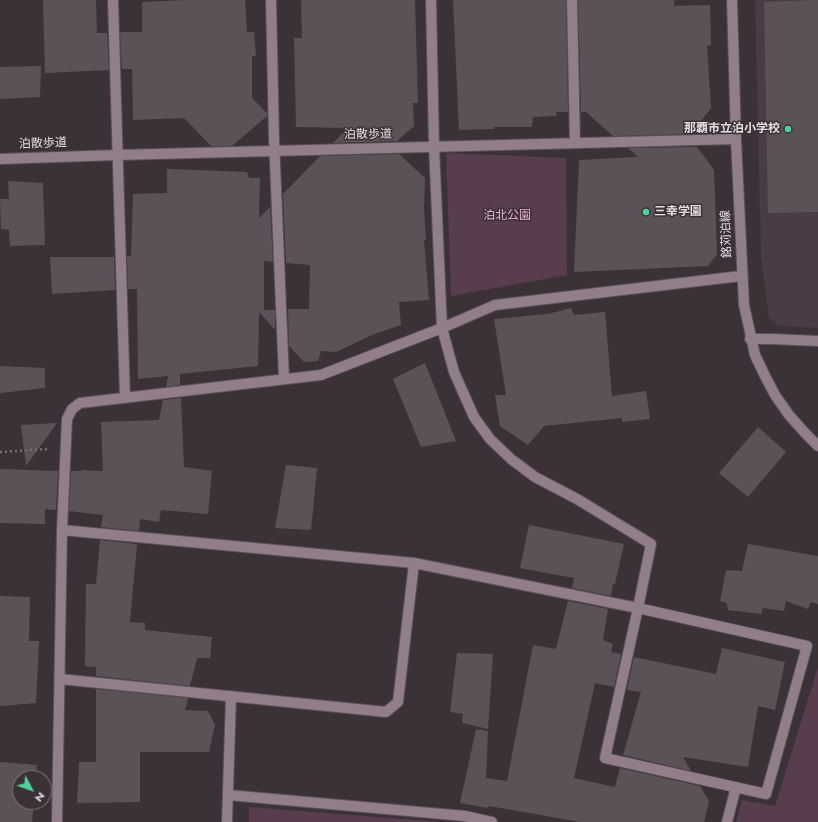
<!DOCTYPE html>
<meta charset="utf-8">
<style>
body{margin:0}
#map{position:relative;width:818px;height:822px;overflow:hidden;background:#3b3238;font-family:Jost,sans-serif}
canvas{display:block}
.north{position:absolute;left:12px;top:770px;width:40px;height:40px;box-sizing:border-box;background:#3b3238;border:1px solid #7e767c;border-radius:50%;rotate:131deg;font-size:11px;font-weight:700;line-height:16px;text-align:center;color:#e3dde1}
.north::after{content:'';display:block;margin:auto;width:14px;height:18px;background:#4dd39a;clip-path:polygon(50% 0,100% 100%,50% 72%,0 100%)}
</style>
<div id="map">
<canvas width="818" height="822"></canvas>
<div class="north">N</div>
</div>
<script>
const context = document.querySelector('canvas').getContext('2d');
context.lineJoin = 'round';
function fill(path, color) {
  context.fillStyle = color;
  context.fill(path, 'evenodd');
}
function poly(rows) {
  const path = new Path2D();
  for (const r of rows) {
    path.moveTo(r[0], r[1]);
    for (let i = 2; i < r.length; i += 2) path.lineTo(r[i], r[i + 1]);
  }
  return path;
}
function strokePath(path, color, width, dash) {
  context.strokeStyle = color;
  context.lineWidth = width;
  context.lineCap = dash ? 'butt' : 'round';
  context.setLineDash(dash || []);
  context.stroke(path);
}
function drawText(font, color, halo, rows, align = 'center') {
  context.font = font + ' Jost,"Noto Sans JP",sans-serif';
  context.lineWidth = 3;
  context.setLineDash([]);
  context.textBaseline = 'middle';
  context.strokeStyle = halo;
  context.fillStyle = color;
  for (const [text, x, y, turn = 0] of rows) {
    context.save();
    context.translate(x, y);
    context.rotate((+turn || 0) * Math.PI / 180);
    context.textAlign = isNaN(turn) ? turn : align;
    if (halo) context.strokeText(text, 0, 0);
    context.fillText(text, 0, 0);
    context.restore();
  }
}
fill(poly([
 [755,0,818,0,818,328,778,326,769,318,761,257]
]), '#4a3b44');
fill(poly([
 [446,153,566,158,567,275,451,296],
 [818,667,818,822,736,822,742,800,775,806],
 [249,807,441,822,442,822,249,822]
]), '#573d4d');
fill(poly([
 [43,0,96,0,97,33,107,33,109,70,45,73],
 [185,0,245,0,247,32,254,32,256,56,252,56,252,98,267,113,267,116,232,146,211,146,184,118,133,120,132,69,122,69,120,32,142,32,142,2],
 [301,0,415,0,418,103,413,103,414,126,397,141,333,143,348,128,296,127,294,38,302,38],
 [453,0,566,0,568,112,556,112,557,116,533,117,532,127,494,127,494,129,459,130],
 [578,0,674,0,674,6,710,5,711,46,707,45,711,108,691,134,613,136,586,112,581,112],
 [818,0,818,212,768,213,764,2],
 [41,66,40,97,0,99,0,67],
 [697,147,714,170,717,254,708,266,574,272,579,160,638,157,628,148],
 [399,154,425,178,424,208,426,240,424,240,429,300,399,302,401,325,372,335,336,352,321,351,318,361,304,362,289,346,288,309,309,309,310,265,286,263,283,194,320,156],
 [167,169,247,172,249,178,260,178,259,218,270,207,273,262,264,261,264,310,275,310,275,330,259,312,258,366,180,374,180,385,166,387,168,376,138,379,137,289,128,289,127,256,131,256,133,194,167,193],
 [8,181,43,183,45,245,10,246,9,230,1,229,0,199,9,199],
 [50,257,114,257,115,290,52,294],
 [571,308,574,315,605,312,612,396,646,391,650,419,622,422,622,418,544,426,528,445,500,426,495,395,506,395,494,319,548,314],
 [425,363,456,441,421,447,393,379],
 [0,366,45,368,45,388,0,393],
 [181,398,184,467,212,471,208,514,161,510,159,522,140,519,139,531,101,527,103,515,69,511,71,471,82,471,82,470,103,471,101,422,159,420,163,400],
 [57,423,26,466,21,425],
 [758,427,786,452,748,497,719,473],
 [286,465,317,468,311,530,275,528],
 [0,469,58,471,56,510,45,509,45,524,0,523],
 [529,525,624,544,615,584,613,584,611,596,572,588,574,578,520,568],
 [100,540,137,544,130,622,145,623,145,630,212,637,210,658,197,658,190,686,96,676,96,667,85,666,86,584,96,584],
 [748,544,818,556,818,604,811,602,808,609,786,601,784,611,763,608,761,614,728,610,727,603,720,601,726,570,742,571],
 [0,596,30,597,29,641,39,641,36,703,0,706],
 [568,601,608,609,603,640,613,644,611,652,621,654,614,687,595,683,574,778,615,787,620,768,700,786,709,801,704,822,580,822,489,806,487,808,460,803,476,729,488,731,486,778,507,781,533,645,556,649],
 [722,648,785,662,775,710,758,706,748,767,683,757,691,771,623,755,641,692,627,690,634,657,716,674],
 [457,653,493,654,488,729,462,723,463,714,450,712],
 [96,689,188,698,185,710,208,711,215,725,209,752,140,752,140,802,77,803,79,762,96,762],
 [0,762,37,765,36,778,20,778,20,802,34,802,32,822,0,822]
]), '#5b5257');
const minor = poly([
 [113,0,125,398],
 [271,0,274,139,284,379],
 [572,0,575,143],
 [732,0,736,139,744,305,755,355,765,376,775,395,789,415,806,434,818,446],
 [0,159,117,155,736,139],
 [750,339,772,339,818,341],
 [62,530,414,563,638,608,807,646,766,794,605,758,638,608,651,544,577,499,535,477,511,459,490,439,474,417,454,372,442,328,434,146,431,0],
 [60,679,386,712,398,702,414,563],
 [228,795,465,816,492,822],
 [57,822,62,530,67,419,72,409,80,403,321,375,442,328,495,305,741,276],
 [227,822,231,696],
 [727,822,736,787]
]);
strokePath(minor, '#595156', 12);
strokePath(poly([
 [0,452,47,449]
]), '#797176', 2.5, [2, 3]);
strokePath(minor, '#927d8a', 10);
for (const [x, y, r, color] of [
 [788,129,4,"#4dd39a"],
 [646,212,4,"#4dd39a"]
]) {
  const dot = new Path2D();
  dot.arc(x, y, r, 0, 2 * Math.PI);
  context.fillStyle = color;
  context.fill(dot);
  strokePath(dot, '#3b3238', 1.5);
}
drawText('bold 12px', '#e3dde1', '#3b3238', [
 ["那覇市立泊小学校",780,129],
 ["三幸学園",654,212,"left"]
], 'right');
drawText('12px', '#e3dde1', '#3b3238', [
 ["泊散歩道",368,135,-1],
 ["泊散歩道",43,144,-2],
 ["銘苅泊線",727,234,-92]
]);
drawText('12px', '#f0aad6', '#3b3238', [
 ["泊北公園",507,216]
]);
</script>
